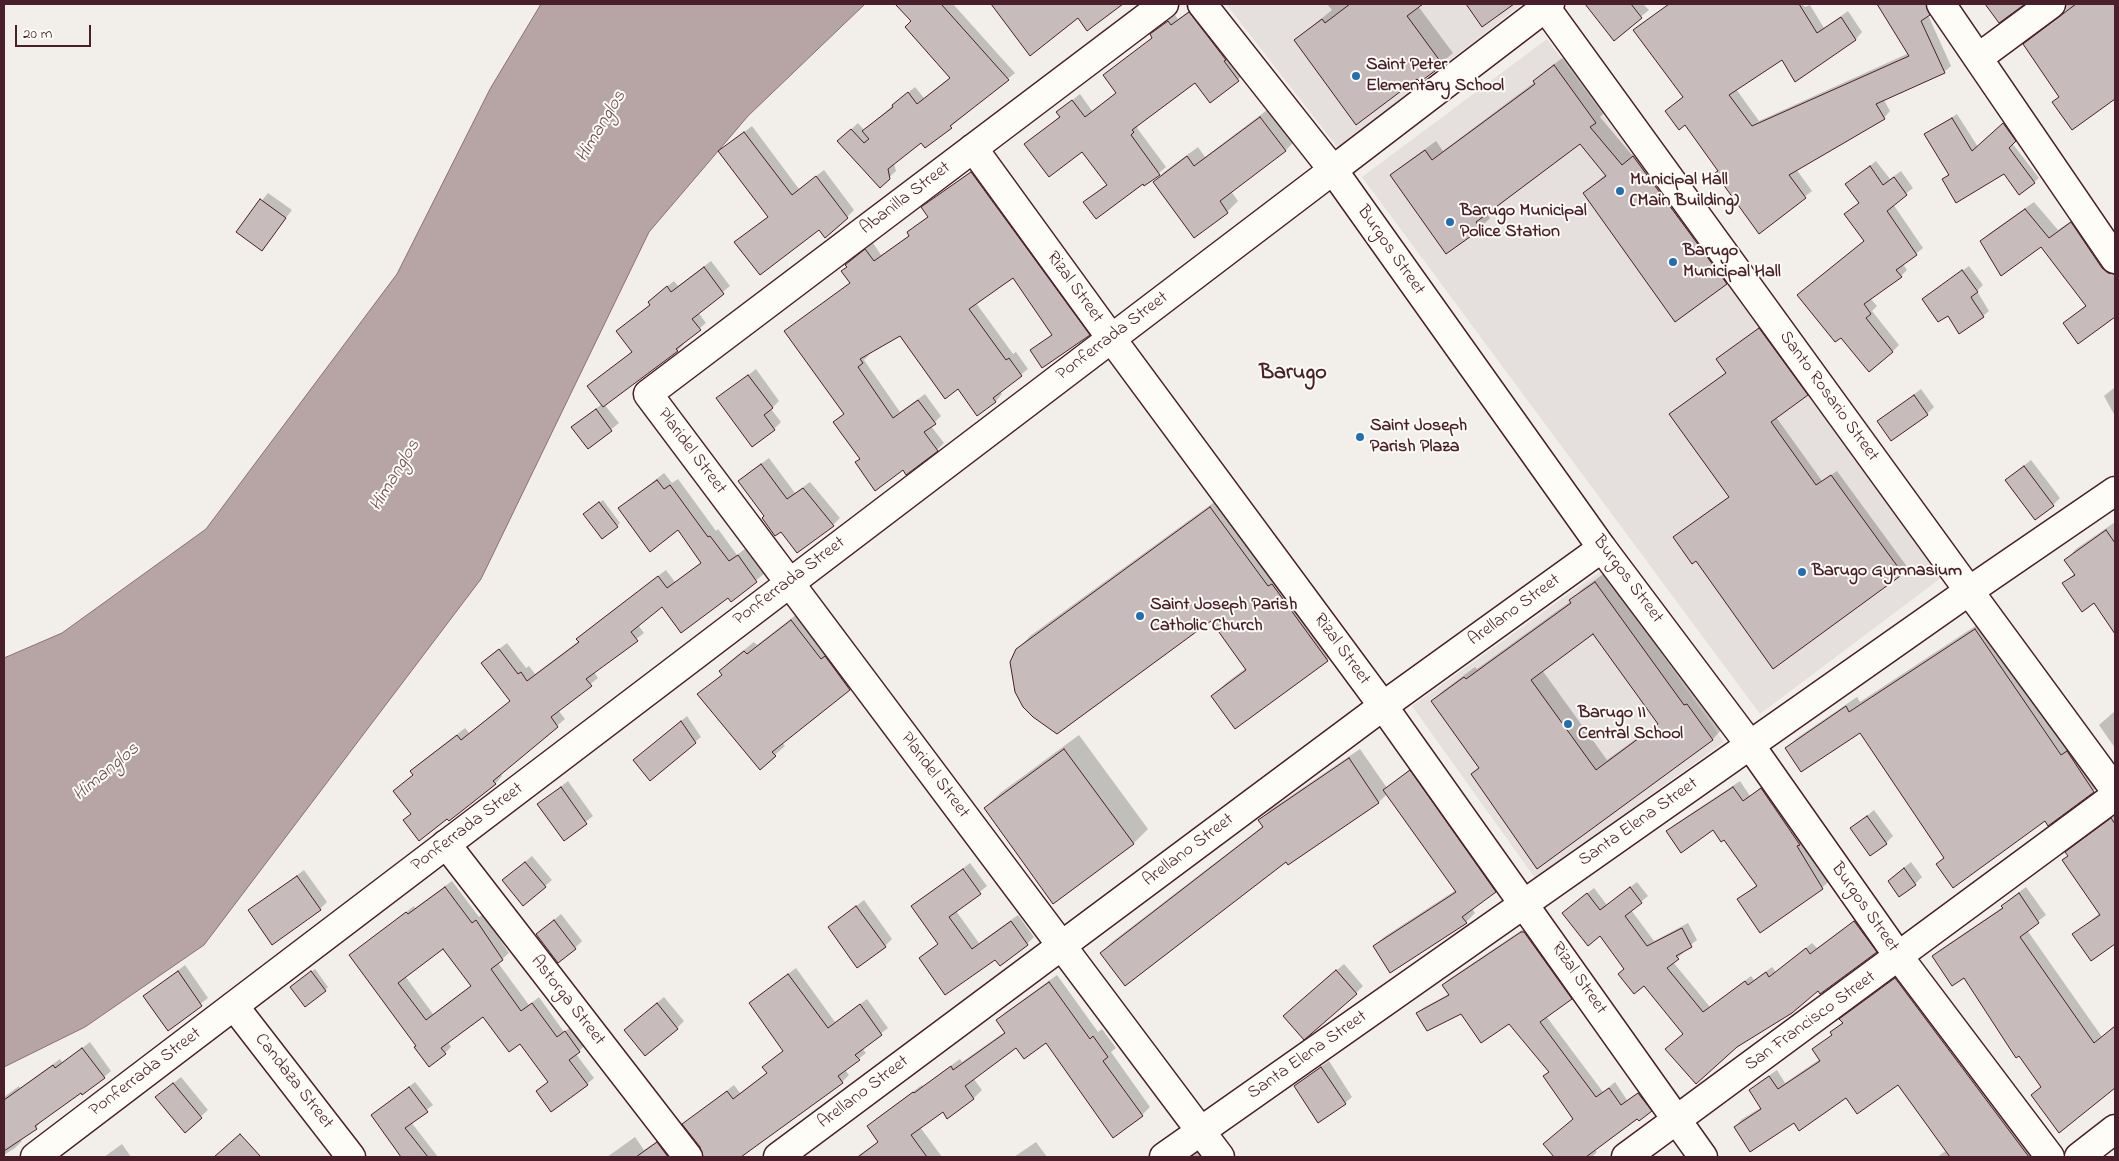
<!DOCTYPE html>
<style>
body{margin:0}
#map{position:relative;width:2119px;height:1161px;overflow:hidden;background:#f2efeb;font-family:"Indie Flower",sans-serif}
canvas{display:block}
.frame{position:absolute;inset:0;border:5px solid #4a1f2b;pointer-events:none}
.scale{position:absolute;left:15px;top:25px;width:76px;height:22px;box-sizing:border-box;border:2px solid #4a1f2b;border-top:0;padding-left:6px;font-size:15px;line-height:18px;white-space:nowrap;color:#4a1f2b;-webkit-text-stroke:4px #fdfcf7;paint-order:stroke}
</style>
<div id="map">
<canvas width="2119" height="1161"></canvas>
<div class="frame"></div>
<div class="scale">20 m</div>
</div>
<script>
const context = document.querySelector('canvas').getContext('2d');
context.lineJoin = 'round';
function fill(path, color) {
  context.fillStyle = color;
  context.fill(path, 'evenodd');
}
function poly(rows) {
  const path = new Path2D();
  for (const r of rows) {
    path.moveTo(r[0], r[1]);
    for (let i = 2; i < r.length; i += 2) path.lineTo(r[i], r[i + 1]);
  }
  return path;
}
function strokePath(path, color, width, dash) {
  context.strokeStyle = color;
  context.lineWidth = width;
  context.lineCap = dash ? 'butt' : 'round';
  context.setLineDash(dash || []);
  context.stroke(path);
}
function drawText(font, color, halo, rows, align = 'center') {
  context.font = font + ' "Indie Flower",sans-serif';
  context.lineWidth = 4;
  context.setLineDash([]);
  context.textBaseline = 'middle';
  context.strokeStyle = halo;
  context.fillStyle = color;
  for (const [text, x, y, turn = 0] of rows) {
    context.save();
    context.translate(x, y);
    context.rotate((+turn || 0) * Math.PI / 180);
    context.textAlign = isNaN(turn) ? turn : align;
    if (halo) context.strokeText(text, 0, 0);
    context.fillText(text, 0, 0);
    context.restore();
  }
}
fill(poly([
 [1226,4,1522,4,1338,148],
 [1547,39,1945,575,1760,714,1362,177],
 [1602,570,1724,742,1535,878,1412,706]
]), '#e5dfdd');
const water = poly([
 [541,4,865,4,748,116,649,232,481,579,204,945,85,1027,4,1067,4,658,62,633,206,529,397,274,490,89,541,4]
]);
fill(water, '#b7a5a6');
strokePath(water, '#8b6f75', 1);
fill(poly([
 [898,4,953,4,1015,73,926,147,922,142,894,163,896,171,880,186,839,141,858,123,864,130,915,87,924,98,951,77,913,20],
 [992,4,1118,4,1112,10,1078,17,1030,54],
 [1327,4,1421,4,1418,6,1453,53,1420,81,1417,77,1295,40,1332,10],
 [1587,4,1643,4,1649,10,1614,39],
 [1669,4,1802,4,1805,7,1810,5,1824,28,1848,11,1862,32,1856,39,1795,80,1782,58,1736,89,1759,121,1909,53,1882,10,1888,4,1934,4,1936,8,1928,15,1951,66,1944,72,1884,100,1890,111,1884,118,1796,169,1812,191,1759,232,1720,170,1673,105,1684,96,1635,30],
 [2067,4,2115,4,2115,29,2108,34,2115,44,2115,99,2072,129,2053,102,2060,96,2065,13],
 [1196,6,1246,73,1210,101,1195,81,1139,123,1137,128,1166,167,1145,185,1143,182,1085,202,1107,184,1082,150,1026,144,1060,116,1057,112,1080,94,1092,111,1117,92,1105,75,1153,37,1151,34,1158,28,1175,15,1178,19],
 [1565,56,1605,112,1600,117,1632,155,1644,147,1736,273,1726,283,1584,193,1606,174,1580,143,1487,214,1490,218,1480,228,1392,176,1402,166,1436,141,1443,151,1535,82,1545,71],
 [1271,107,1296,140,1285,151,1231,191,1238,201,1227,212,1195,236,1155,182,1164,172,1198,147,1205,157],
 [1957,114,1978,147,2008,120,2019,136,2012,143,2039,178,2034,182,2004,173,1943,179,1949,174,1926,135],
 [752,126,799,189,824,170,854,210,847,217,819,228,736,242,769,216,727,145],
 [1876,161,1890,179,1901,171,1913,188,1893,204,1923,248,1903,264,1907,270,1901,276,1870,298,1877,306,1872,311,1899,345,1892,352,1805,289,1865,240,1846,214,1860,202,1847,184],
 [978,166,1096,328,1089,334,1032,350,1053,334,1013,276,976,303,1013,354,1016,352,1028,369,1000,391,1002,394,996,401,977,414,958,388,900,334,868,353,869,355,864,360,900,412,925,394,941,416,931,426,944,443,937,450,903,468,861,458,834,423,845,413,786,331,851,282,847,265,854,258,873,243,881,255,910,235,908,232,915,226,929,216,923,207],
 [268,193,292,210,262,249,237,232],
 [2034,202,2058,230,2080,215,2115,264,2115,315,2079,342,2065,323,2086,305,2041,245,1981,241,1990,233],
 [711,261,730,286,698,312,706,323,683,342,684,344,678,350,604,404,619,423,593,444,573,427,602,404,589,386,633,351,617,331,651,304,649,302,656,295,674,281,678,286],
 [1969,266,1983,285,1977,291,1989,311,1983,316,1948,314,1923,299],
 [1764,324,1812,389,1776,417,1822,481,1837,471,1908,568,1902,573,1680,532,1730,496,1676,410,1727,372,1718,359],
 [756,369,779,401,771,409,781,422,774,429,718,399],
 [2115,387,2115,416,2104,396],
 [1921,389,1934,407,1927,414,1879,421],
 [769,458,795,493,810,482,840,518,833,525,781,530,766,516,747,474],
 [2031,460,2060,498,2053,505,2006,480],
 [664,473,672,483,678,479,716,531,718,529,737,555,745,549,764,574,731,600,728,596,662,605,638,625,644,633,594,672,598,678,558,710,565,719,500,774,502,776,495,784,448,817,405,820,412,813,414,774,419,764,465,728,469,733,511,701,483,663,490,656,507,643,526,668,529,666,535,674,579,641,578,639,585,632,666,570,675,582,702,562,678,529,620,508],
 [1224,495,1340,647,1327,660,1213,696,1226,683,1246,668,1211,619,1017,650,1030,636],
 [603,500,620,523,617,526,588,511],
 [2115,522,2115,607,2104,615,2095,601,2064,583,2075,573,2066,560,2076,549],
 [1606,572,1695,696,1698,694,1723,728,1713,739,1538,867,1472,774,1480,766,1432,701,1443,691,1475,667,1477,669,1571,601,1581,590],
 [1594,633,1658,723,1607,760,1542,670],
 [801,611,859,679,782,742,785,746,760,768,699,694,723,674,720,671,730,661,754,642,757,645],
 [1986,619,2104,781,2093,791,2045,819,1938,864,1945,857,1860,731,1787,748,1797,738,1857,697,1860,702],
 [2115,711,2115,748,2099,725],
 [687,716,701,737,695,742,640,755],
 [1079,735,1148,829,1134,843,1054,902,985,808,999,794],
 [1360,749,1387,788,1419,762,1505,882,1472,908,1475,913,1466,922,1374,946,1384,937,1456,890,1387,794,1379,802,1289,864,1286,860,1101,953,1112,942,1263,826,1260,820,1270,810],
 [568,781,593,816,564,839,539,804],
 [1740,781,1750,796,1768,782,1829,881,1822,888,1739,899,1758,884,1724,839,1714,828,1668,832,1674,825],
 [1874,810,1893,836,1886,843,1852,828],
 [2115,815,2115,942,2091,960,2074,934,2100,913,2063,860,2069,855,2067,852,2074,845],
 [532,856,552,880,545,886,511,874],
 [1911,862,1922,877,1915,884,1896,874],
 [970,863,987,886,956,911,979,943,1018,915,1034,937,1027,944,995,958,920,958,939,943,913,907],
 [304,870,327,902,320,909,249,911],
 [452,881,479,917,483,914,509,953,498,963,529,1005,539,997,564,1032,572,1026,586,1044,576,1054,594,1078,587,1084,538,1091,549,1081,521,1042,484,1015,448,1042,451,1047,445,1053,417,1046,358,949,414,906,415,908],
 [443,947,472,985,433,1014,405,976],
 [1637,882,1648,896,1631,910,1654,941,1688,923,1697,940,1683,951,1684,952,1673,962,1710,1007,1751,976,1754,980,1772,967,1776,972,1812,943,1817,948,1861,916,1882,946,1876,952,1818,989,1673,1043,1684,1033,1644,984,1625,968,1600,934,1570,907,1594,888,1607,905],
 [2026,887,2046,915,2027,930,2102,1037,2115,1026,2115,1087,2060,1131,2042,1086,1965,977,1934,956,1941,949,2003,907,2010,899],
 [864,900,892,939,885,946,829,927],
 [561,914,582,941,575,948,537,934],
 [1528,926,1577,992,1546,1016,1603,1092,1615,1082,1627,1100,1645,1088,1657,1105,1595,1150,1597,1152,1592,1157,1555,1157,1544,1144,1574,1119,1545,1076,1550,1071,1509,1022,1462,1012,1417,1014,1423,1008,1449,994,1443,985,1449,979],
 [1344,964,1363,986,1356,993,1291,1009],
 [185,965,208,998,168,1029,145,996],
 [796,968,835,1022,867,999,888,1028,862,1048,866,1053,845,1070,849,1075,842,1082,740,1157,710,1157,684,1124,734,1085,740,1093,768,1072,764,1067,784,1050,750,1003],
 [315,969,328,987,325,990,295,984],
 [1903,971,2037,1152,2031,1157,1937,1157,1947,1150,1898,1083,1847,1097,1794,1121,1735,1127,1742,1119,1762,1107,1750,1090,1758,1083,1777,1070,1785,1083,1820,1059,1814,1050,1833,1034,1832,1032,1843,1022,1841,1019],
 [1057,975,1098,1032,1102,1029,1116,1048,1111,1052,1150,1107,1142,1115,1047,1041,1016,1046,973,1078,982,1090,974,1098,948,1117,943,1110,920,1127,942,1157,856,1157,879,1141,868,1126,877,1118,922,1085,923,1086,960,1059,962,1062,1006,1031,998,1020,1006,1012],
 [664,997,684,1021,677,1028,633,1023],
 [90,1042,111,1071,104,1077,42,1120,36,1128,20,1139,22,1141,15,1148,4,1155,4,1097,19,1086,20,1088,60,1059,63,1063],
 [1329,1061,1352,1097,1345,1103,1295,1086],
 [181,1077,208,1110,185,1131,164,1091],
 [415,1082,433,1105,411,1122,438,1157,403,1157,372,1115],
 [635,1137,644,1150,663,1137,675,1157,607,1157],
 [1036,1142,1047,1157,1014,1157],
 [122,1144,131,1157,104,1157],
 [1198,1151,1202,1157,1189,1157]
]), '#0003');
const building = poly([
 [895,4,941,4,1009,80,950,126,952,128,925,148,921,143,888,169,890,179,880,188,837,141,851,129,864,143,869,139,862,131,893,107,892,105,908,92,917,104,950,78,905,27,911,21,895,4],
 [991,4,1123,4,1087,31,1078,18,1030,56,991,4],
 [1350,4,1423,4,1407,16,1443,65,1420,82,1417,79,1356,125,1294,40,1322,19,1325,23,1350,4],
 [1466,4,1514,4,1482,27,1466,4],
 [1585,4,1631,4,1642,18,1614,41,1585,4],
 [1669,4,1799,4,1817,33,1841,17,1856,40,1795,82,1782,60,1729,95,1752,126,1909,56,1877,4,1926,4,1930,15,1921,21,1945,73,1876,104,1885,119,1789,175,1806,198,1759,234,1715,173,1718,171,1685,125,1679,130,1665,111,1683,97,1633,30,1669,4],
 [1985,4,2025,4,1999,23,1985,4],
 [2076,4,2115,4,2115,99,2072,130,2052,102,2059,97,2023,44,2076,4],
 [1189,12,1226,60,1224,61,1239,81,1210,103,1195,83,1132,130,1134,132,1131,135,1160,175,1144,186,1143,184,1096,219,1083,202,1107,185,1082,152,1049,177,1024,144,1060,117,1056,112,1072,100,1085,117,1116,93,1103,75,1152,38,1150,34,1168,21,1171,25,1189,12],
 [1554,65,1596,123,1590,127,1622,165,1633,156,1727,284,1675,322,1583,193,1606,176,1580,144,1476,222,1481,229,1446,254,1390,175,1425,150,1432,160,1535,84,1533,81,1554,65],
 [1260,117,1286,151,1220,201,1228,213,1194,238,1153,182,1187,156,1194,166,1260,117],
 [1952,118,1972,151,2003,123,2016,141,2009,148,2035,183,2019,195,2004,174,1956,203,1942,179,1949,175,1924,134,1952,118],
 [744,132,792,195,816,176,848,218,825,238,819,230,760,275,734,242,768,217,718,151,744,132],
 [1870,166,1883,185,1894,177,1907,195,1887,211,1917,255,1896,270,1902,277,1864,304,1871,314,1866,318,1893,352,1869,372,1841,338,1835,342,1797,295,1864,241,1844,214,1859,203,1845,184,1870,166],
 [971,172,1090,335,1042,368,1030,350,1052,335,1013,278,969,309,1006,360,1009,358,1022,376,993,398,996,402,977,416,958,389,945,399,900,336,860,359,863,363,858,367,893,418,918,400,936,424,924,432,938,451,906,475,903,470,875,491,855,462,860,459,833,422,844,414,784,331,850,283,841,271,847,267,845,265,865,249,874,261,909,236,907,232,928,217,921,207,971,172],
 [260,199,286,218,262,251,236,232,260,199],
 [2025,209,2049,238,2071,222,2102,268,2108,273,2115,274,2115,317,2078,344,2063,323,2086,306,2041,247,2001,276,1980,241,2025,209],
 [704,267,724,294,692,319,701,330,676,349,678,351,603,407,587,386,632,352,616,331,650,305,648,302,667,286,671,292,704,267],
 [1962,270,1978,292,1971,297,1972,299,1984,317,1959,334,1948,316,1938,322,1922,299,1962,270],
 [1759,328,1808,395,1771,422,1816,485,1831,475,1903,574,1773,669,1696,561,1692,564,1673,537,1729,497,1669,414,1726,373,1716,359,1759,328],
 [748,375,773,408,764,415,775,430,752,447,716,398,748,375],
 [1914,395,1928,415,1891,441,1877,421,1914,395],
 [596,409,612,431,588,449,571,427,596,409],
 [761,464,787,499,803,488,834,526,797,553,781,532,775,536,762,518,764,516,738,481,761,464],
 [2024,466,2054,506,2035,520,2005,480,2024,466],
 [657,480,664,489,670,485,708,537,710,536,729,561,738,555,757,582,731,602,728,598,681,633,662,607,631,632,638,641,586,679,592,686,551,717,558,727,493,781,496,784,449,821,447,819,419,841,403,820,411,814,393,791,413,775,410,771,457,735,461,740,510,701,481,663,499,649,518,674,521,672,527,681,579,642,576,639,658,576,667,588,701,563,678,530,650,552,618,508,657,480],
 [599,502,618,527,602,539,583,514,599,502],
 [1210,507,1268,586,1272,584,1328,661,1235,729,1211,696,1246,670,1211,621,1057,734,1033,717,1023,707,1015,692,1010,662,1016,649,1210,507],
 [2106,530,2115,543,2115,634,2094,603,2082,612,2062,583,2075,575,2064,560,2106,530],
 [1595,582,1684,705,1687,704,1713,740,1537,869,1471,774,1479,768,1431,701,1464,677,1466,679,1571,603,1569,600,1595,582],
 [1593,634,1658,724,1596,770,1531,680,1593,634],
 [791,620,821,659,825,656,850,690,772,752,776,756,760,770,697,694,722,675,719,671,744,651,747,654,791,620],
 [1975,629,2061,755,2067,751,2094,792,2048,826,2045,821,1953,888,1936,864,1944,858,1860,733,1801,772,1785,748,1846,706,1849,712,1975,629],
 [681,721,696,743,650,781,633,760,681,721],
 [1064,749,1134,844,1053,904,984,808,1064,749],
 [1349,758,1379,803,1288,865,1286,862,1125,986,1100,953,1263,827,1258,820,1349,758],
 [1410,770,1496,892,1462,917,1467,923,1390,973,1373,946,1456,892,1383,790,1410,770],
 [561,787,587,824,564,841,537,804,561,787],
 [1733,787,1743,801,1761,788,1800,845,1797,846,1823,889,1760,933,1737,899,1757,886,1724,840,1721,842,1713,830,1681,853,1666,831,1733,787],
 [1867,816,1887,844,1870,856,1850,828,1867,816],
 [2111,818,2115,824,2115,944,2091,961,2072,934,2100,915,2062,860,2068,856,2065,852,2111,818],
 [525,862,546,887,523,906,502,880,525,862],
 [1904,868,1916,885,1899,897,1888,881,1904,868],
 [963,869,981,894,949,917,972,949,1011,921,1028,945,1000,966,995,960,945,995,919,958,938,944,911,906,963,869],
 [297,876,321,910,272,945,248,910,297,876],
 [445,887,472,923,476,920,503,960,491,969,521,1011,532,1003,557,1037,565,1031,580,1052,569,1060,588,1085,551,1112,536,1091,548,1082,520,1044,509,1052,483,1017,441,1048,446,1054,429,1067,414,1047,416,1046,349,955,406,912,408,914,445,887],
 [443,949,471,986,426,1020,398,983,443,949],
 [1630,887,1642,903,1625,916,1647,946,1682,928,1692,947,1676,956,1679,959,1667,968,1703,1012,1745,981,1748,985,1766,972,1769,977,1806,948,1810,954,1854,921,1877,952,1820,994,1818,991,1792,1013,1737,1047,1696,1084,1665,1049,1683,1034,1644,986,1634,994,1618,974,1624,969,1600,936,1588,946,1562,913,1587,893,1600,910,1630,887],
 [2019,893,2039,923,2020,937,2094,1043,2115,1026,2115,1088,2059,1133,2031,1095,2041,1087,2019,1056,2016,1058,1964,978,1952,986,1932,956,2003,908,2001,906,2019,893],
 [856,906,886,947,857,968,828,927,856,906],
 [554,920,576,949,558,963,536,934,554,920],
 [1521,932,1524,932,1572,999,1540,1022,1596,1097,1609,1088,1621,1105,1638,1093,1652,1111,1639,1121,1637,1119,1586,1157,1554,1157,1543,1144,1573,1119,1543,1076,1549,1072,1509,1024,1481,1043,1461,1014,1427,1031,1416,1013,1449,995,1442,985,1521,932],
 [1336,970,1357,994,1304,1040,1283,1016,1336,970],
 [178,971,202,1006,168,1031,143,996,178,971],
 [311,971,326,991,305,1007,290,987,311,971],
 [788,974,828,1028,860,1004,882,1035,855,1055,860,1060,838,1076,843,1083,741,1157,703,1157,700,1147,682,1124,727,1091,733,1099,767,1073,762,1067,783,1051,749,1003,788,974],
 [1895,978,2029,1157,1950,1157,1898,1085,1857,1114,1846,1098,1799,1131,1794,1123,1750,1152,1734,1127,1761,1109,1749,1090,1769,1076,1778,1089,1820,1061,1812,1049,1832,1035,1830,1032,1843,1023,1839,1019,1895,978],
 [1049,982,1090,1039,1093,1036,1108,1057,1103,1061,1143,1116,1113,1138,1046,1043,1024,1059,1016,1048,965,1086,974,1099,947,1119,943,1112,911,1135,927,1157,858,1157,878,1142,867,1126,913,1092,914,1093,951,1066,953,1070,1005,1033,996,1020,1049,982],
 [657,1003,678,1029,645,1056,624,1030,657,1003],
 [82,1048,105,1078,82,1095,81,1093,35,1126,37,1129,4,1151,4,1100,53,1065,55,1068,82,1048],
 [1321,1067,1346,1104,1318,1123,1294,1086,1321,1067],
 [173,1083,202,1118,185,1133,155,1097,173,1083],
 [409,1087,428,1112,405,1128,428,1157,401,1157,371,1115,409,1087],
 [240,1134,261,1157,214,1157,240,1134],
 [657,1142,668,1157,636,1157,657,1142]
]);
fill(building, '#c8bbbb');
strokePath(building, '#4a1f2b', 1);
const street = poly([
 [1164,4,648,394,1220,1157],
 [1202,4,1333,170,1550,4],
 [1543,4,1969,591,2115,790],
 [1941,4,2115,259],
 [1978,58,2051,4],
 [973,148,1111,338,1383,706,1703,1157],
 [446,844,688,1157],
 [234,1006,351,1157],
 [778,1157,1383,706,1602,548],
 [1164,1157,1969,591,2115,491],
 [1626,1157,2115,796],
 [2079,1157,2115,1129]
]);
const secondary = poly([
 [35,1157,1333,170,1602,548,1750,745,1899,957,2050,1157]
]);
strokePath(street, '#4a1f2b', 31);
strokePath(secondary, '#4a1f2b', 31);
strokePath(street, '#fdfcf7', 28);
strokePath(secondary, '#fdfcf7', 28);
for (const [x, y, r, color] of [
 [1356,76,5,"#1f6fb2"],
 [1620,191,5,"#1f6fb2"],
 [1450,222,5,"#1f6fb2"],
 [1673,262,5,"#1f6fb2"],
 [1360,437,5,"#1f6fb2"],
 [1802,572,5,"#1f6fb2"],
 [1140,616,5,"#1f6fb2"],
 [1568,724,5,"#1f6fb2"]
]) {
  const dot = new Path2D();
  dot.arc(x, y, r, 0, 2 * Math.PI);
  context.fillStyle = color;
  context.fill(dot);
  strokePath(dot, '#fdfcf7', 2);
}
drawText('bold 18px', '#4a1f2b', '#fdfcf7', [
 ["Saint Peter",1366,66],
 ["Elementary School",1366,87],
 ["Municipal Hall",1630,181],
 ["(Main Building)",1630,202],
 ["Barugo Municipal",1460,212],
 ["Police Station",1460,233],
 ["Barugo",1683,252],
 ["Municipal Hall",1683,273],
 ["Saint Joseph",1370,427],
 ["Parish Plaza",1370,448],
 ["Barugo Gymnasium",1812,572],
 ["Saint Joseph Parish",1150,606],
 ["Catholic Church",1150,627],
 ["Barugo II",1578,714],
 ["Central School",1578,735]
], 'left');
drawText('18px', '#4a1f2b', '#fdfcf7', [
 ["Abanilla Street",906,199,-37],
 ["Burgos Street",1390,251,55],
 ["Rizal Street",1074,288,54],
 ["Ponferrada Street",1113,337,-37],
 ["Santo Rosario Street",1828,397,54],
 ["Plaridel Street",691,452,53],
 ["Burgos Street",1627,580,53],
 ["Ponferrada Street",790,582,-37],
 ["Arellano Street",1515,611,-36],
 ["Rizal Street",1341,650,54],
 ["Plaridel Street",934,776,53],
 ["Santa Elena Street",1639,823,-35],
 ["Ponferrada Street",468,828,-37],
 ["Arellano Street",1189,851,-37],
 ["Burgos Street",1864,908,55],
 ["Rizal Street",1578,979,55],
 ["Astorga Street",567,1001,52],
 ["San Francisco Street",1811,1022,-36],
 ["Santa Elena Street",1308,1056,-35],
 ["Ponferrada Street",146,1073,-37],
 ["Candaza Street",293,1082,52],
 ["Arellano Street",864,1093,-37]
]);
drawText('italic 19px', '#704e56', '#fdfcf7', [
 ["Himanglos",602,127,-59],
 ["Himanglos",396,476,-59],
 ["Himanglos",107,773,-40]
]);
drawText('bold 22px', '#4a1f2b', '#fdfcf7', [
 ["Barugo",1293,374]
]);
</script>
